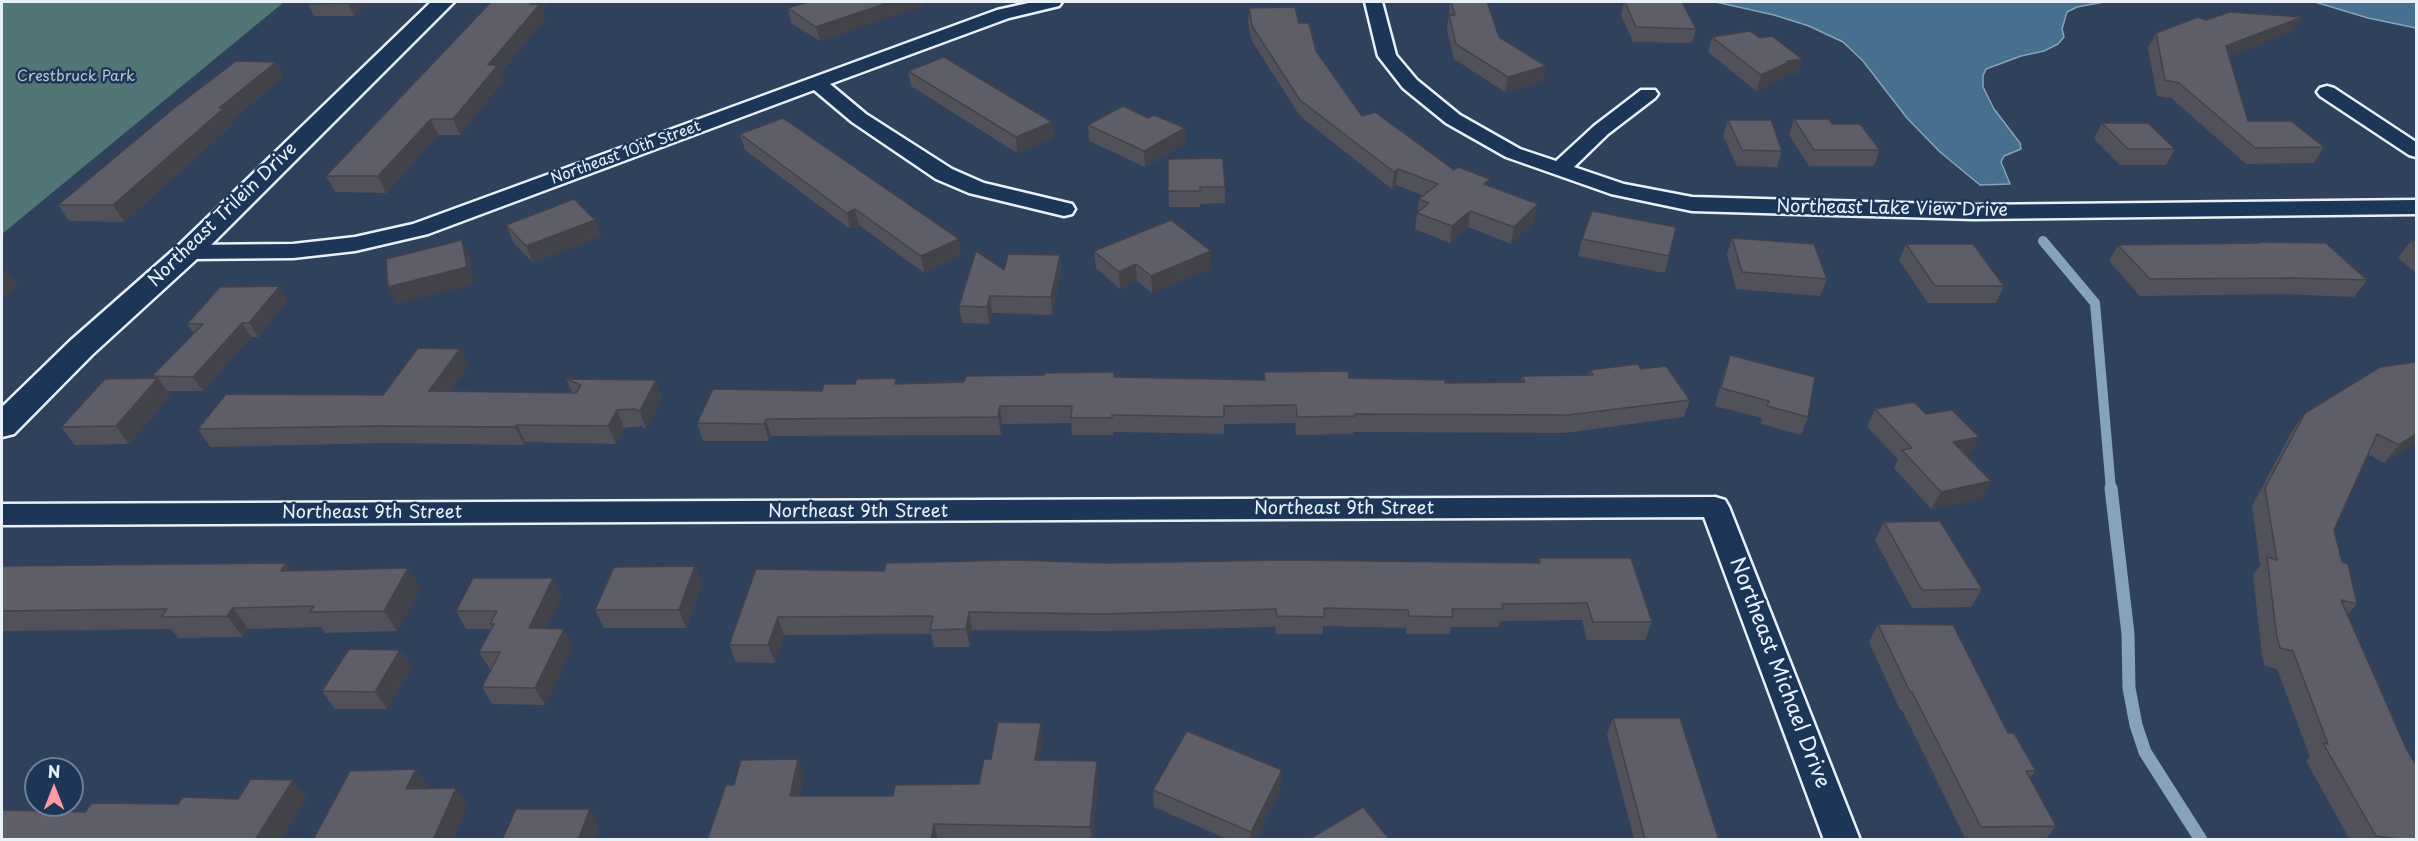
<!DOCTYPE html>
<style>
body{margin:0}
#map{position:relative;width:2418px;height:841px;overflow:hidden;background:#30415c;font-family:"Playpen Sans",sans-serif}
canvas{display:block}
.frame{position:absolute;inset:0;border:3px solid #e8f1f8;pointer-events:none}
.north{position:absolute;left:24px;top:757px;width:60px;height:60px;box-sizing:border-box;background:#1d3557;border:2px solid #6e8097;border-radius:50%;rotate:0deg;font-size:16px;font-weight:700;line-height:24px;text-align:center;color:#e8f1f8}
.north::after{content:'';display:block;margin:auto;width:21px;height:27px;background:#ff9aa2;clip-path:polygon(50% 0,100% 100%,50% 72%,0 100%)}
</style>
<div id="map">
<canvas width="2418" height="841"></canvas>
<div class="frame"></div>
<div class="north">N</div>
</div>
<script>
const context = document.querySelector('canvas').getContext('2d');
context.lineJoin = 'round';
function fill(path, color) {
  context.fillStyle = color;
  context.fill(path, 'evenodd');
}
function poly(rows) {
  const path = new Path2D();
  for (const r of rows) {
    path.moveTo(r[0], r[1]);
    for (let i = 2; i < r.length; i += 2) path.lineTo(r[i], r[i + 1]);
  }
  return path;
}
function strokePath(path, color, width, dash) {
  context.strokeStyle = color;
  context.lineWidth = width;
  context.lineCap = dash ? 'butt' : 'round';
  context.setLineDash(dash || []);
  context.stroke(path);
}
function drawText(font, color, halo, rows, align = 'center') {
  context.font = font + ' "Playpen Sans",sans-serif';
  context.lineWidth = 5;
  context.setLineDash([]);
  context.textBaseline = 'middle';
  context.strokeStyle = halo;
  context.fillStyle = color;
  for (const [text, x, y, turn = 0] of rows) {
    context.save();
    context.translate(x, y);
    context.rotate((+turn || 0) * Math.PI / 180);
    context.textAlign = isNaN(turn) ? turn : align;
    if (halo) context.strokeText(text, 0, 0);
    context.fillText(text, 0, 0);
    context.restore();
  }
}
fill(poly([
 [2,2,284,2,2,234]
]), '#527576');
const water = poly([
 [1716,2,2104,2,2077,7,2067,12,2062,29,2064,37,2058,44,2044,51,2021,56,1986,69,1983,76,1983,87,1994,109,2020,143,2021,149,2004,156,2001,162,2010,184,1980,185,1940,152,1907,118,1863,61,1843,42,1809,26,1774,15,1716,2],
 [2315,2,2416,2,2416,28,2368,18,2315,2]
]);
fill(water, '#476f90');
strokePath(water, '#87a3ba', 1.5);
strokePath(poly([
 [2043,241,2095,303,2111,490]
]), '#87a3ba', 10);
strokePath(poly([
 [2111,488,2128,634,2129,688,2136,725,2145,752,2201,840]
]), '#87a3ba', 13);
const minor = poly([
 [1033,2,1062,2,1059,6,1009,18,830,84,866,114,952,169,984,183,1072,204,1075,209,1072,214,1064,216,969,193,936,179,852,122,814,90,428,234,355,251,293,258,188,259,180,257,176,252,180,247,188,245,293,244,355,237,413,224,997,10,1033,2],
 [1365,2,1382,2,1396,55,1417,80,1460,115,1520,149,1556,161,1594,126,1641,90,1655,90,1658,94,1655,98,1608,134,1574,167,1624,184,1692,197,1974,205,2416,200,2416,214,1974,219,1692,211,1611,194,1506,157,1446,123,1403,88,1378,56,1365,2],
 [2327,86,2334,88,2416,142,2416,157,2409,155,2320,96,2317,92,2320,88,2327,86],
 [1715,497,1725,500,1729,507,1860,840,1824,840,1704,517,2,525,2,504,1715,497]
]);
const tertiary = poly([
 [431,2,454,2,198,258,92,355,14,434,2,437,2,407,70,341,178,246,431,2]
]);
strokePath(minor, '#e8f1f8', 5);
strokePath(tertiary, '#e8f1f8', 5);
fill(minor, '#1d3557');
fill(tertiary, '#1d3557');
fill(poly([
 [369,2,354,16,314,16,308,4],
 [1450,2,1487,2,1499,37,1546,66,1543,81,1505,92,1454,59,1447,30],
 [1624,2,1682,2,1696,29,1692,43,1633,42,1621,15],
 [926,5,820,41,791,23,788,8],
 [1249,8,1299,23,1316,51,1362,116,1454,170,1489,186,1535,221,1511,244,1468,227,1450,243,1415,229,1419,199,1424,196,1396,185,1392,189,1300,116,1252,41,1248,23],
 [542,11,545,19,501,72,504,80,460,135,438,135,386,193,335,192,326,176],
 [2206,20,2293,31,2229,56,2248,121,2324,147,2314,163,2246,164,2171,98,2157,96,2148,48,2156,33],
 [1712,37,1760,38,1802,59,1797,74,1784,76,1784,78,1756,91,1708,52],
 [276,62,283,77,231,121,233,124,124,222,69,221,58,205],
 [908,71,1054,138,1017,153,911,86],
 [1794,119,1832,124,1880,150,1874,166,1809,166,1789,135],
 [1728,120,1782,151,1777,167,1737,166,1723,136],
 [2102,123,2175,149,2166,165,2120,165,2094,139],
 [1088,125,1185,144,1145,167,1089,141],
 [740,134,961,255,924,273,859,225,850,229,745,150],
 [1168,159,1225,187,1225,203,1200,204,1200,207,1169,207],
 [506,225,601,236,533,263,513,242],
 [1732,238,1827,279,1820,296,1736,289,1727,254],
 [1582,239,1669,256,1665,273,1578,256],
 [2411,241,2416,241,2416,273,2398,258],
 [2258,242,2367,280,2354,297,2282,294,2140,296,2109,261,2118,245,2257,243],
 [1906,244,2004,286,1996,303,1928,303,1899,260],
 [1094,251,1211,251,1211,268,1152,293,1137,281,1120,289,1096,268],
 [1060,255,1061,272,1052,315,992,313,989,324,962,323,959,306,1004,270],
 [288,300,258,337,251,337,203,391,167,391,170,396,129,444,75,445,61,427,154,378,152,376,194,333,187,324],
 [460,349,468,366,450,392,572,393,566,379,662,397,646,429,641,426,624,428,616,444,525,442,524,445,386,443,210,447,198,429,383,395],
 [1730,355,1808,417,1801,435,1761,424,1762,418,1715,406,1724,373],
 [1641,369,1690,400,1684,417,1564,433,1353,432,1353,434,1296,435,1295,423,1224,424,1224,434,1113,432,1113,435,1072,435,1071,423,1002,424,1001,435,771,436,769,441,703,441,697,423,822,391,897,383,1114,377,1264,380,1264,372,1349,378,1445,383,1521,382,1522,376,1588,375,1590,370],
 [1875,409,1926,414,1979,437,1970,455,1966,455,1991,481,1982,499,1931,509,1894,468,1898,459,1867,427],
 [2305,413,2416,442,2384,463,2368,454,2334,530,2342,562,2357,604,2348,614,2416,840,2350,840,2306,761,2310,757,2277,669,2265,666,2262,656,2253,575,2260,565,2252,506,2292,431],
 [1884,522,1982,589,1971,607,1912,608,1875,540],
 [1539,558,1652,622,1645,640,1587,640,1582,620,1500,621,1499,627,1451,627,1450,634,1406,634,1406,628,1323,626,1323,634,1276,634,1275,627,1104,631,972,630,970,647,934,647,931,634,784,635,775,663,736,662,729,645,756,569,884,571,1108,563,1538,563],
 [286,563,290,570,421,589,397,631,325,633,321,627,248,629,243,637,178,638,171,629,4,631,2,634,2,566],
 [695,566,702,584,686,628,604,628,595,610],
 [562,596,546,628,573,646,545,705,492,704,482,687,491,669,490,669,479,652,491,629,466,629,456,611],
 [1878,624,2008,733,2036,771,2030,778,2056,826,2045,840,1966,840,1902,710,1900,710,1869,642],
 [400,650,412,667,387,709,335,709,322,691],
 [1613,718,1719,840,1634,839,1607,735],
 [1041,723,1043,739,1040,760,1099,777,1092,840,707,840,734,785,798,759,804,775,800,796,893,796,979,784,991,759],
 [1281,787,1255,840,1229,840,1154,807,1153,790]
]), '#515159');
fill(poly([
 [350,2,369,2,354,16,348,3],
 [532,2,550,2,542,11,545,19,501,72,504,80,460,135,453,119,488,65],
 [890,2,925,2,926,5,820,41,816,27],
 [2302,17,2293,31,2217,61,2226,46],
 [1802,59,1797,74,1784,76,1784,78,1756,91,1761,75,1787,61],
 [276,62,283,77,231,121,233,124,124,222,113,205,219,108],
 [1546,66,1543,81,1505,92,1508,77],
 [431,119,438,135,386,193,378,176],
 [1052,122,1054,138,1017,153,1016,137],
 [1185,128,1185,144,1145,167,1144,151],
 [1398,169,1396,185,1392,189,1394,172],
 [1490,179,1487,195,1484,184],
 [1538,204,1535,221,1511,244,1514,227],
 [855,209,859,225,850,229,847,213],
 [1470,211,1468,227,1450,243,1452,226],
 [595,220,601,236,533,263,526,246],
 [959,239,961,255,924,273,921,256],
 [462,240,470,257,474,284,397,304,388,287],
 [1211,251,1211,268,1152,293,1151,276],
 [1060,255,1061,272,1052,315,1051,297],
 [1136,264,1137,281,1120,289,1119,272],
 [5,270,18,286,2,300,2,273],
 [280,286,288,300,258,337,249,323],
 [990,296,992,313,989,324,987,307],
 [242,323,251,337,203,391,193,377],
 [460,349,468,366,438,409,429,391],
 [158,378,170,396,129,444,116,426],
 [656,380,662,397,646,429,640,411],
 [1000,406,1002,424,1001,435,998,417],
 [617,410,624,428,616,444,608,426],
 [766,419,771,436,769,441,764,424],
 [517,425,525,442,524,445,515,427],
 [2416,434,2416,442,2384,463,2399,445],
 [1979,437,1970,455,1944,459,1953,442],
 [1991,481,1982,499,1931,509,1941,492],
 [286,563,300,584,281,571],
 [695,566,702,584,686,628,679,610],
 [408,568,421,589,397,631,384,611],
 [553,578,562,596,538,646,529,628],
 [233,608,248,629,243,637,227,616],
 [969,612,972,630,970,647,966,629],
 [778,617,784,635,775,663,768,645],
 [564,629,573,646,545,705,535,688],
 [400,650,412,667,387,709,375,692],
 [1041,723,1043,739,1038,776,1035,760],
 [798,759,804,775,796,812,790,796],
 [1097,761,1099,777,1092,840,1090,827],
 [416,769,428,786,419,806,406,789],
 [1282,770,1281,787,1255,840,1251,840,1251,832],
 [293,780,307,797,281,840,255,840],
 [456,788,468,805,453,840,433,840],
 [590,809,599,825,594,840,578,840],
 [934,824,938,840,931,840]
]), '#424249');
const building = poly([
 [310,2,350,2,348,3,308,4,310,2],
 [491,2,532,2,530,4,540,4,488,65,498,65,453,119,431,119,378,176,326,176,491,2],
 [808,2,890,2,816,27,788,8,808,2],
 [1451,2,1487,2,1499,37,1546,66,1508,77,1456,44,1449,15,1455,15,1451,2],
 [1625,2,1682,2,1696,29,1636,27,1625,2],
 [1295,7,1299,23,1309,23,1316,51,1362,116,1375,112,1454,170,1458,167,1490,179,1484,184,1538,204,1514,227,1470,211,1452,226,1417,213,1429,203,1419,199,1438,184,1398,169,1394,172,1300,100,1252,26,1249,8,1295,7],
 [2230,12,2302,17,2226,46,2248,121,2291,121,2324,147,2255,148,2179,83,2165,80,2156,33,2198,17,2206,20,2230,12],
 [1750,31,1760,38,1772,36,1802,59,1787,61,1789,62,1761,75,1712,37,1750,31],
 [944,57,1052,122,1016,137,908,71,944,57],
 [236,61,276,62,219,108,224,108,113,205,58,205,173,109,236,61],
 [1123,106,1148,118,1154,115,1185,128,1144,151,1088,125,1123,106],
 [783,118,959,239,921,256,855,209,847,213,740,134,783,118],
 [1794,119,1829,119,1832,124,1860,124,1880,150,1814,150,1794,119],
 [1728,120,1771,120,1782,151,1742,150,1728,120],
 [2102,123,2148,123,2175,149,2128,149,2102,123],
 [1223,158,1225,187,1200,187,1200,191,1168,191,1168,159,1223,158],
 [574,199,595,220,526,246,506,225,574,199],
 [1592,211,1676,227,1669,256,1582,239,1592,211],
 [1171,220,1211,251,1151,276,1136,264,1119,272,1094,251,1171,220],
 [1732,238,1814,244,1827,279,1742,272,1732,238],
 [462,240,467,267,388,287,386,259,462,240],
 [2411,241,2416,241,2416,246,2411,241],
 [2258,242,2326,243,2367,280,2294,278,2150,279,2118,245,2260,243,2258,242],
 [1906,244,1973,244,2004,286,1935,286,1906,244],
 [976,251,1004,270,1008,254,1060,255,1051,297,990,296,987,307,959,306,976,251],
 [280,286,249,323,242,323,193,377,152,376,203,324,187,324,220,287,280,286],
 [418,348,460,349,429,391,576,393,581,385,566,379,656,380,640,411,634,409,617,410,608,426,517,425,515,427,375,426,198,429,226,394,383,395,418,348],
 [1730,355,1815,377,1808,417,1767,406,1769,401,1721,388,1730,355],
 [2416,362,2416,434,2399,445,2377,434,2334,530,2342,562,2348,564,2357,604,2341,600,2406,748,2416,765,2416,840,2406,840,2376,836,2323,743,2328,744,2293,651,2280,648,2277,638,2267,557,2277,560,2265,488,2305,413,2380,367,2416,362],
 [1638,364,1641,369,1666,366,1690,400,1568,415,1355,414,1355,416,1297,417,1296,405,1224,406,1224,417,1112,415,1112,418,1071,418,1072,406,1000,406,998,417,766,419,764,424,697,423,713,389,822,391,824,384,855,384,857,379,896,378,895,384,964,382,966,376,1044,375,1045,373,1114,372,1114,377,1265,380,1264,372,1348,371,1349,378,1445,380,1445,383,1525,382,1522,376,1593,375,1590,370,1638,364],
 [158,378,116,426,61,427,105,379,158,378],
 [1914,402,1926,414,1952,410,1979,437,1953,442,1991,481,1941,492,1902,450,1912,448,1875,409,1914,402],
 [1940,521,1982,589,1922,590,1884,522,1940,521],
 [1539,558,1631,558,1652,622,1593,622,1587,603,1502,604,1503,609,1452,609,1453,617,1409,616,1408,610,1324,608,1324,617,1277,616,1276,609,1102,614,969,612,966,629,930,630,933,616,778,617,768,645,729,645,756,569,884,571,886,563,1016,560,1108,563,1286,560,1540,563,1539,558],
 [286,563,281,571,408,568,384,611,310,612,314,606,233,608,227,616,161,617,167,609,2,611,2,566,286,563],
 [695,566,679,610,595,610,614,567,695,566],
 [473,578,553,578,529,628,564,629,535,688,482,687,500,652,479,652,494,624,490,624,497,611,456,611,473,578],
 [1878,624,1953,625,2008,733,2014,733,2036,771,2026,771,2056,826,1981,827,1912,692,1910,692,1878,624],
 [349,649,400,650,375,692,322,691,349,649],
 [1613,718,1680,718,1719,840,1602,840,1602,839,1645,839,1613,718],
 [998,722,1041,723,1035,760,1097,761,1090,827,934,824,931,840,707,840,726,785,734,785,741,760,798,759,790,796,893,796,895,785,979,784,984,759,991,759,998,722],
 [1187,731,1282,770,1251,832,1153,790,1187,731],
 [416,769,406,789,456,788,433,840,313,840,350,771,416,769],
 [251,779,293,780,255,840,2,840,2,810,85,812,92,803,178,804,183,797,238,799,251,779],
 [1363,807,1390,840,1308,840,1363,807],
 [516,809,590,809,578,840,502,840,516,809]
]);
fill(building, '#5e5e68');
strokePath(building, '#424249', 1.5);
drawText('15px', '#b4c6ca', '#1d3557', [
 ["Crestbruck Park",76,77]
]);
drawText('15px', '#e8f1f8', '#1d3557', [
 ["Northeast 10th Street",626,153,-20]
]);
drawText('18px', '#e8f1f8', '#1d3557', [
 ["Northeast Lake View Drive",1892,209,1],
 ["Northeast Trilein Drive",223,215,-44],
 ["Northeast 9th Street",1344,509],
 ["Northeast 9th Street",858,512],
 ["Northeast 9th Street",372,513]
]);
drawText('21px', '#e8f1f8', '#1d3557', [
 ["Northeast Michael Drive",1779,673,69]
]);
</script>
